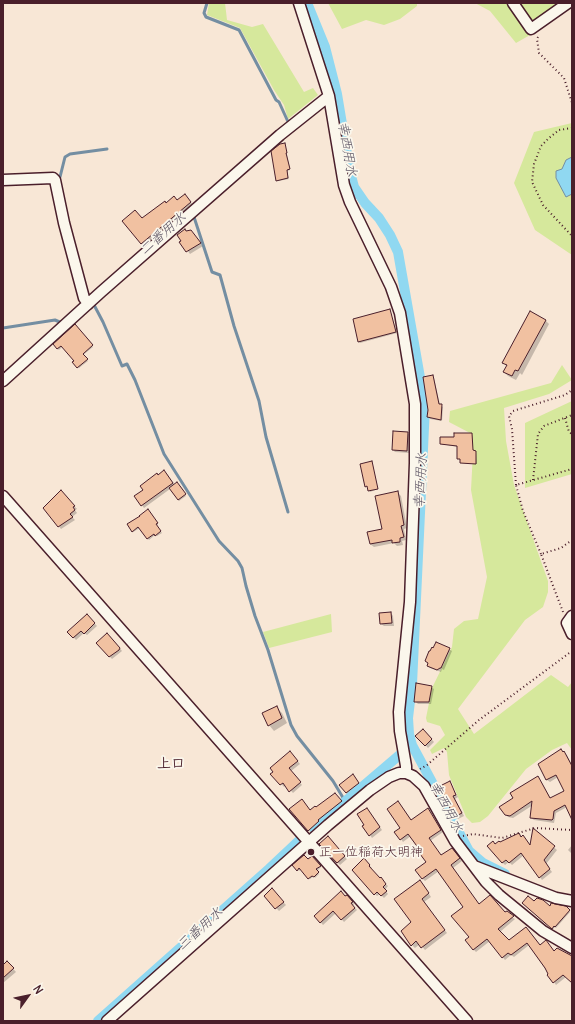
<!DOCTYPE html>
<meta charset="utf-8">
<style>
body{margin:0}
#map{position:relative;width:575px;height:1024px;overflow:hidden;background:#f8e7d6;font-family:Delius,sans-serif}
canvas{display:block}
.frame{position:absolute;inset:0;border:4px solid #4a1f2b;pointer-events:none}
.north{position:absolute;left:8px;top:976px;width:40px;height:40px;-webkit-text-stroke:3px #fbf7ec;paint-order:stroke;rotate:57deg;font-size:11px;font-weight:700;line-height:16px;text-align:center;color:#4a1f2b}
.north::after{content:'';display:block;margin:auto;width:14px;height:18px;background:#4a1f2b;clip-path:polygon(50% 0,100% 100%,50% 72%,0 100%)}
</style>
<div id="map">
<canvas width="575" height="1024"></canvas>
<div class="frame"></div>
<div class="north">N</div>
</div>
<script>
const context = document.querySelector('canvas').getContext('2d');
context.lineJoin = 'round';
function fill(path, color) {
  context.fillStyle = color;
  context.fill(path, 'evenodd');
}
function poly(rows) {
  const path = new Path2D();
  for (const r of rows) {
    path.moveTo(r[0], r[1]);
    for (let i = 2; i < r.length; i += 2) path.lineTo(r[i], r[i + 1]);
  }
  return path;
}
function strokePath(path, color, width, dash) {
  context.strokeStyle = color;
  context.lineWidth = width;
  context.lineCap = dash ? 'butt' : 'round';
  context.setLineDash(dash || []);
  context.stroke(path);
}
function drawText(font, color, halo, rows, align = 'center') {
  context.font = font + ' Delius,"Klee One",sans-serif';
  context.lineWidth = 3.5;
  context.setLineDash([]);
  context.textBaseline = 'middle';
  context.strokeStyle = halo;
  context.fillStyle = color;
  for (const [text, x, y, turn = 0] of rows) {
    context.save();
    context.translate(x, y);
    context.rotate((+turn || 0) * Math.PI / 180);
    context.textAlign = isNaN(turn) ? turn : align;
    if (halo) context.strokeText(text, 0, 0);
    context.fillText(text, 0, 0);
    context.restore();
  }
}
fill(poly([
 [209,3,225,3,227,20,252,27,263,24,304,92,313,88,318,95,288,119,284,105,274,90,240,28,207,15],
 [328,3,417,3,417,6,400,19,384,25,366,20,342,29],
 [475,3,570,3,530,35,516,43,490,11],
 [572,123,572,255,535,230,514,183,534,132],
 [562,365,572,380,549,394,504,408,506,441,514,485,548,581,548,592,543,607,525,620,458,709,474,734,551,675,568,687,572,682,572,750,567,743,552,750,526,769,488,816,480,822,472,823,466,817,449,775,447,752,444,748,432,754,430,750,445,735,440,726,427,722,426,718,432,688,452,647,454,629,464,621,478,619,487,577,471,490,473,452,470,433,449,422,450,411,551,383],
 [572,401,572,474,525,488,525,423],
 [331,614,332,632,269,648,263,632]
]), '#d6e89c');
const water = poly([
 [572,157,572,194,566,197,556,178,556,171,562,169,566,160,572,157]
]);
fill(water, '#90d8f1');
strokePath(water, '#748ea2', 1);
fill(poly([
 [285,144,290,170,287,171,289,179,278,181,277,180],
 [187,197,193,205,144,246,141,243,142,219,166,204],
 [193,234,203,246,190,254,181,242],
 [390,310,397,333,360,343,359,342],
 [545,320,549,324,522,375,520,373,516,380,508,376,504,372,507,367,503,362],
 [75,326,93,347,83,355,88,361,79,368,73,362,75,361,63,346,59,350,54,345],
 [433,376,434,378,440,405,443,407,442,421,430,419,428,417],
 [407,433,410,435,409,453,395,452,393,450],
 [472,434,473,452,476,453,477,464,462,463,461,459,458,458,458,447,441,444],
 [372,462,378,489,370,492,368,487,366,486],
 [167,474,175,485,178,484,186,496,179,501,170,489,144,508,142,505,144,490],
 [398,493,401,496,407,528,404,529,406,540,402,541,403,545,397,546,394,543,374,547,370,544,383,530],
 [64,494,77,509,75,510,77,513,72,517,75,520,61,529,44,508],
 [149,511,158,524,157,526,162,533,157,536,155,535,149,540,140,528,133,532,132,531],
 [391,613,393,616,394,626,384,626,381,624],
 [87,615,97,626,87,635,84,633,76,640,69,632],
 [110,636,122,651,112,659,97,643],
 [449,649,452,651,444,670,442,669,441,672,430,668,428,666,429,664],
 [431,687,434,689,431,704,418,704,415,701],
 [277,708,282,713,287,723,274,731,269,725],
 [423,730,434,742,428,748,417,736],
 [561,750,567,755,572,765,572,818,567,807,556,813,554,823,534,820,531,818,533,805,513,818,508,817,505,814,540,780,551,799,565,791,558,777,550,782,547,780,540,764],
 [293,755,300,764,291,771,302,785,293,793,286,785,284,787,272,774],
 [355,778,361,786,349,795,346,793],
 [449,783,458,797,455,799,464,816,458,819,455,817,441,786],
 [338,796,343,804,320,823,321,824,311,833,309,830,310,811],
 [398,802,412,821,428,809,430,812,443,832,430,841,441,856,455,852,462,861,453,868,479,905,506,914,515,919,500,932,509,942,526,928,540,946,555,952,572,957,572,982,566,977,556,985,529,945,514,957,511,955,505,960,490,941,476,952,474,950,466,940,470,937,464,907,439,871,425,881,422,878,427,863,423,854,411,836,403,842,401,839,402,828],
 [369,811,382,830,372,838,370,835,366,825],
 [534,830,557,850,546,864,552,872,542,880,524,855,512,865,509,862,505,865,503,863,495,845,519,834,531,846],
 [330,840,347,859,340,865,320,844],
 [572,845,572,854,568,850],
 [312,857,321,867,317,871,319,874,315,878,314,876,310,879,301,869,299,871,294,865,308,860],
 [364,860,372,868,370,869,388,886,385,890,388,894,384,898,380,894,377,896,353,870],
 [423,884,431,897,424,902,447,933,425,950,420,944,415,948,412,945,412,922],
 [272,890,286,905,279,911,265,896],
 [345,897,349,898,354,904,353,906,357,910,344,922,336,913,323,925,315,916],
 [534,902,551,908,565,907,570,912,556,928,555,927,553,929,524,903],
 [7,962,16,972,3,983,3,966]
]), '#0003');
strokePath(poly([
 [207,3,204,13,206,17,239,30,276,100,279,102,289,124],
 [57,178,60,177,65,157,70,154,107,149],
 [194,217,212,272,220,275,234,326,259,401,266,437,288,512],
 [93,303,103,322,122,366,127,364,135,380,164,454,219,541,238,561,242,568,246,586,255,616,268,650,291,725,297,736,333,781,345,801],
 [3,328,55,320,62,323]
]), '#748ea2', 3);
strokePath(poly([
 [307,3,325,47,337,94,350,172,354,187,365,203,379,218,390,235,398,252,425,406,412,684,408,718,409,734,412,745,469,851,483,863,505,874],
 [314,828,403,752],
 [98,1021,269,869,302,838]
]), '#90d8f1', 10);
const building = poly([
 [285,143,287,153,286,153,290,169,287,170,288,178,276,181,271,151,280,144,285,143],
 [185,194,191,202,141,244,122,221,135,210,142,218,165,201,166,203,174,196,177,200,185,194],
 [185,229,186,231,191,230,201,243,186,252,179,242,181,241,177,235,185,229],
 [390,309,396,332,358,342,353,319,390,309],
 [530,311,546,320,518,371,515,370,512,376,503,372,507,365,502,363,530,311],
 [75,324,93,345,83,354,88,359,77,368,72,362,74,361,61,346,57,349,53,344,75,324],
 [433,375,439,404,442,404,441,420,427,417,428,410,423,377,433,375],
 [393,431,408,432,407,451,392,450,393,431],
 [454,433,472,433,473,450,476,451,476,464,460,463,460,459,457,459,457,446,440,444,440,437,454,437,454,433],
 [372,461,378,489,368,491,367,486,365,487,360,464,372,461],
 [164,470,173,483,141,506,134,496,143,490,140,486,157,473,158,475,164,470],
 [177,482,186,494,178,500,169,488,177,482],
 [61,490,75,506,73,507,75,510,70,514,73,517,58,527,43,508,61,490],
 [398,491,404,525,401,526,404,537,400,538,400,542,392,543,392,540,370,544,367,532,382,529,375,496,398,491],
 [148,509,158,523,156,524,161,531,155,536,154,534,147,539,138,527,132,532,127,524,140,516,139,516,148,509],
 [391,612,392,623,380,624,379,613,391,612],
 [87,614,95,623,84,634,81,631,73,638,67,632,87,614],
 [107,633,120,648,119,650,109,657,96,643,107,633],
 [436,642,450,648,441,668,440,668,437,670,427,666,428,663,425,661,429,651,430,651,432,647,433,648,436,642],
 [416,683,432,686,429,702,414,702,416,683],
 [277,706,282,718,268,726,262,713,277,706],
 [423,729,432,739,425,746,415,736,423,729],
 [561,749,563,752,564,751,572,766,572,820,565,805,554,811,553,819,552,820,530,818,532,801,510,816,505,815,499,807,513,798,510,793,538,776,550,798,564,791,556,775,546,780,538,764,561,749],
 [290,751,298,761,289,768,301,782,289,792,283,783,280,785,270,774,273,772,270,768,290,751],
 [353,774,359,783,346,793,339,785,353,774],
 [450,781,456,795,453,796,462,813,454,817,440,786,450,781],
 [335,793,342,801,318,820,319,821,308,831,289,809,302,799,310,810,315,806,316,807,335,793],
 [398,801,411,820,428,808,441,830,429,838,441,855,452,848,460,858,451,865,479,904,490,895,505,912,507,911,514,916,498,929,509,940,526,927,540,945,546,940,554,951,557,948,572,956,572,983,563,975,553,983,547,975,548,974,545,968,527,943,511,955,508,953,502,958,487,939,473,950,465,940,469,937,451,916,463,907,436,869,422,879,415,870,426,862,420,854,422,853,408,834,400,840,394,832,400,828,387,809,398,801],
 [367,808,380,827,369,836,362,826,364,825,357,814,367,808],
 [533,828,555,846,544,860,550,869,539,878,521,853,509,863,506,860,502,863,487,846,493,841,495,844,499,841,500,842,519,833,521,837,523,835,530,845,533,828],
 [328,836,345,856,337,863,319,844,328,836],
 [304,855,308,859,312,856,321,866,316,869,319,872,314,877,312,876,308,879,299,868,297,871,292,865,304,855],
 [364,858,370,865,369,866,380,878,381,877,386,884,383,887,387,891,381,896,377,892,374,895,352,870,364,858],
 [420,880,429,893,422,899,445,930,421,948,416,941,411,946,401,931,411,922,394,899,420,880],
 [272,888,284,902,275,909,264,896,272,888],
 [341,891,345,896,347,895,353,902,351,903,355,908,341,920,333,911,320,923,314,916,341,891],
 [528,896,534,901,537,898,543,900,550,906,551,903,566,906,570,910,555,927,554,926,552,929,522,903,528,896],
 [7,961,14,968,3,978,3,965,7,961]
]);
fill(building, '#f1c1a1');
strokePath(building, '#4a1f2b', 1);
const minor = poly([
 [299,3,329,96,344,185,350,202,391,287,400,313,415,404,415,463,410,602,399,712,400,731,406,766,406,773],
 [513,3,531,29,568,3],
 [3,180,53,178,55,180,64,223,84,298,88,304],
 [3,381,101,292,280,135,329,96],
 [3,496,467,1021],
 [572,616,567,623,572,634],
 [474,866,556,898,572,901],
 [107,1021,328,825,370,790,389,777,399,773,406,773,413,776,424,786,455,841,486,882,499,895,543,931,572,948]
]);
strokePath(minor, '#4a1f2b', 13);
strokePath(poly([
 [538,37,537,39,539,53,564,78,572,103],
 [572,128,559,130,549,138,541,146,534,164,532,182,543,205,572,236],
 [565,418,569,432,572,434],
 [533,480,538,434,544,426,572,415],
 [516,485,512,429,509,416,513,411,565,395,572,390],
 [541,554,523,511,516,485,572,469],
 [563,612,541,554,561,548,572,540],
 [420,769,427,765,479,720,572,651],
 [463,836,473,834,502,838,535,828,572,830]
]), '#4a1f2b', 2, [1, 3]);
strokePath(minor, '#fbf7ec', 10);
for (const [x, y, r, color] of [
 [311,852,4,"#4a1f2b"]
]) {
  const dot = new Path2D();
  dot.arc(x, y, r, 0, 2 * Math.PI);
  context.fillStyle = color;
  context.fill(dot);
  strokePath(dot, '#fbf7ec', 1.5);
}
drawText('13px', '#4a1f2b', '#fbf7ec', [
 ["正一位稲荷大明神",319,852]
], 'left');
drawText('italic 14px', '#5f5666', '#fbf7ec', [
 ["幸西用水",347,149,80],
 ["二番用水",163,234,-41],
 ["幸西用水",421,481,-87],
 ["幸西用水",446,807,62],
 ["三番用水",200,929,-42]
]);
drawText('bold 14px', '#4a1f2b', '#fbf7ec', [
 ["上口",171,764]
]);
</script>
